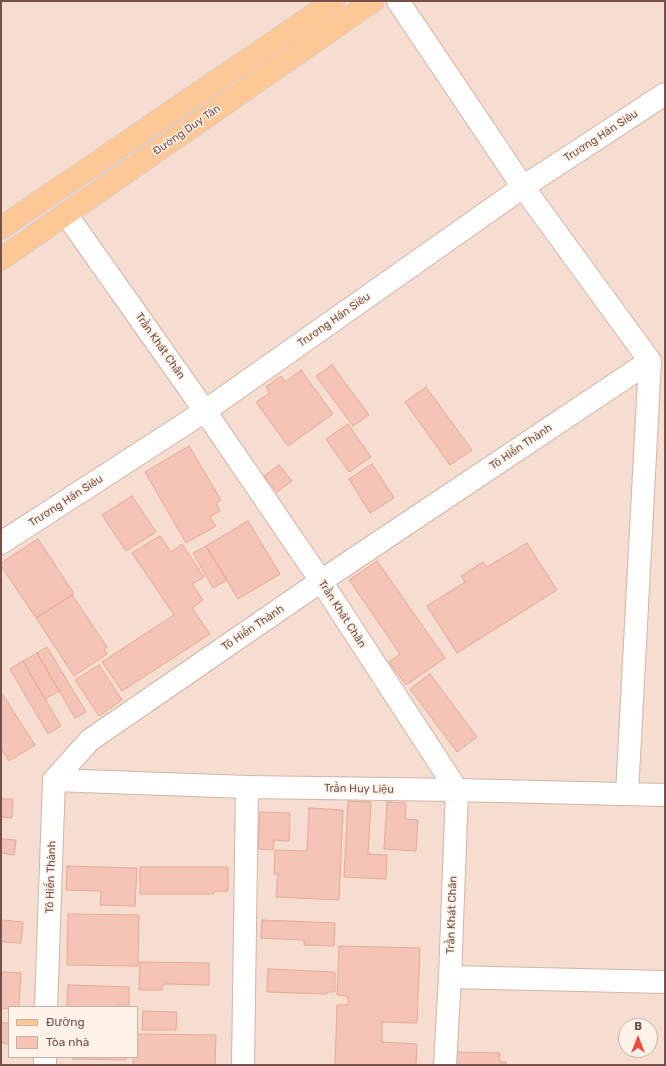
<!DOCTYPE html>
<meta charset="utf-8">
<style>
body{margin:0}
#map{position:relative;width:666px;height:1066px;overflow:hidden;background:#fdeee1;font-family:Rubik,sans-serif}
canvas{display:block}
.frame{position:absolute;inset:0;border:2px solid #765046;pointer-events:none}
.legend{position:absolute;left:8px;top:1006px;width:130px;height:52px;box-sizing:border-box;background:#fff2e8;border:1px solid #c8b1a7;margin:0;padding:5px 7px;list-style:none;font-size:12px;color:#765046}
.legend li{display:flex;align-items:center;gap:8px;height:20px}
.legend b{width:20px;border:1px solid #c8b1a7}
.north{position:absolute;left:618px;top:1018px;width:40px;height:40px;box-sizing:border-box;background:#fff2e8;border:1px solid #c8b1a7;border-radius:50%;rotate:0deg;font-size:11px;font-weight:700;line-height:16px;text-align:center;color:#765046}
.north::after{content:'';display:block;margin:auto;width:14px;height:18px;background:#ef493f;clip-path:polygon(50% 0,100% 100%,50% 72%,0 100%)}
</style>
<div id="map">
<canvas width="666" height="1066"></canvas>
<div class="frame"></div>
<ul class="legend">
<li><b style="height:5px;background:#ffc796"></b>Đường</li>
<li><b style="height:11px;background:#f4c5b7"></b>Tòa nhà</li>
</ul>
<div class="north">B</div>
</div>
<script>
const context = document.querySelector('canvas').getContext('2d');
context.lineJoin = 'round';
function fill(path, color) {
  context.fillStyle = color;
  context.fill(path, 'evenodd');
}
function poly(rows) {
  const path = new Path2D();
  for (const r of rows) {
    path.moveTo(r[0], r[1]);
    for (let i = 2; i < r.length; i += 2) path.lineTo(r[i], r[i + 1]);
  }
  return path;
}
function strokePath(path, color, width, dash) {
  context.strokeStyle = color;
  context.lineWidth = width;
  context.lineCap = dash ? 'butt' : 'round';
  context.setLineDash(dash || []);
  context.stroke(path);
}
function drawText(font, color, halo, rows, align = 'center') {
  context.font = font + ' Rubik,sans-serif';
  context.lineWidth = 3;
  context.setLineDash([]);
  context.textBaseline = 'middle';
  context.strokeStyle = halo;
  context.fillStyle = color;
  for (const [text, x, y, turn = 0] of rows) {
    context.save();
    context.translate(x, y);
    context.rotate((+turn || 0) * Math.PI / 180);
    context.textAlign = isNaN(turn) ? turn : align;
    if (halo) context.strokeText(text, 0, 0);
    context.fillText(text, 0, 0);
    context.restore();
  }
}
fill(poly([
 [1,1,665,1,665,1065,1,1065],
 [9,1007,137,1007,137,1057,9,1057],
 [626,1026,650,1026,650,1050,626,1050]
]), '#f5decf');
const building = poly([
 [332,365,369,415,353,426,316,376,332,365],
 [301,370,333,414,288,446,256,402,270,393,266,387,281,376,285,382,301,370],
 [426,387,472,450,450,465,405,402,426,387],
 [348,424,371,457,349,472,326,439,348,424],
 [189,446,221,500,216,503,220,511,210,517,216,526,186,543,145,472,189,446],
 [372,464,394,498,370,513,349,479,372,464],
 [279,465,292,481,277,492,264,476,279,465],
 [132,496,156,532,126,551,102,515,132,496],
 [248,521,280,574,238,599,206,546,248,521],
 [160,536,171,552,182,544,204,577,192,584,203,600,192,608,210,634,122,691,102,662,174,615,132,553,160,536],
 [38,539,74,594,36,618,1,566,1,563,38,539],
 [527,543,557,590,457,653,427,606,465,582,461,576,483,562,487,567,527,543],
 [206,546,227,580,213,588,193,553,206,546],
 [377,561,445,658,406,685,389,662,400,654,349,580,377,561],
 [72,595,107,647,104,649,107,654,74,676,36,618,72,595],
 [47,647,86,712,75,718,37,653,47,647],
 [37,653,59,691,45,699,23,661,37,653],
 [23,661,61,726,48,734,10,669,23,661],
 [99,665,122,700,99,716,75,680,99,665],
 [430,674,477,737,457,752,410,689,430,674],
 [1,692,35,745,9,761,1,749,1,692],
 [1,799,13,799,12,818,1,817,1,799],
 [348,801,371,802,368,854,387,855,386,879,344,877,348,801],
 [387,802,406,803,405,819,418,820,416,851,384,849,387,802],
 [309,808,343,810,339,900,276,897,278,874,274,874,275,850,307,851,309,808],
 [260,812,290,813,289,841,274,840,273,850,258,849,260,812],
 [1,839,16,840,14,855,1,853,1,839],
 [67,866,137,868,135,906,100,905,101,891,66,890,67,866],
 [140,867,228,867,228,891,214,891,214,894,140,894,140,867],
 [68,914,139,915,138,966,67,965,68,914],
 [1,920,23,922,21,943,1,942,1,920],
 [262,920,335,923,334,946,304,945,304,940,261,938,262,920],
 [339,946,420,948,417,1023,382,1022,382,1042,417,1044,416,1065,335,1065,337,1005,348,1005,348,996,337,995,339,946],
 [140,962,209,963,209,985,163,984,162,990,139,990,140,962],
 [268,969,335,972,335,992,327,992,327,994,267,992,268,969],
 [1,972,21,973,19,1007,9,1007,9,1009,1,1008,1,972],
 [68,985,129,987,129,1005,115,1005,115,1007,67,1007,68,985],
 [143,1011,177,1012,176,1030,142,1030,143,1011],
 [1,1022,9,1023,9,1044,1,1043,1,1022],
 [137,1034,216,1035,215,1065,133,1065,133,1057,137,1057,137,1034],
 [456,1052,500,1053,500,1062,506,1062,506,1065,456,1065,456,1052],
 [72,1057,126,1057,126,1060,72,1059,72,1057]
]);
fill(building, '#f4c5b7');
strokePath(building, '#e8a896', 1);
const minor = poly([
 [398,1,523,187,650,361,627,794],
 [66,214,205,411,321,581,457,790,450,977,445,1065],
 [1,543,205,411,523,187,665,94],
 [54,780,247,787,457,790,665,795],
 [450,977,665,982],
 [46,1007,54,780,90,740,321,581,650,361],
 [45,1065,45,1057],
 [243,1065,247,787]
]);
const major = poly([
 [1,228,334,1],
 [1,259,373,1]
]);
strokePath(minor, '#d1b5aa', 24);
strokePath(major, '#d9cecb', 24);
strokePath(minor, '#fff', 22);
strokePath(major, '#ffc796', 22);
drawText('11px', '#765046', '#fff2e8', [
 ["Đường Duy Tân",187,130,-35],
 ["Trương Hán Siêu",601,136,-33],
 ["Trương Hán Siêu",334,320,-35],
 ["Trần Khát Chân",160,346,55],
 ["Tô Hiến Thành",521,447,-34],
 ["Trương Hán Siêu",66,501,-33],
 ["Trần Khát Chân",342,614,57],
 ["Tô Hiến Thành",253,628,-34],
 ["Trần Huy Liệu",359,789,1],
 ["Tô Hiến Thành",51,877,-88],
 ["Trần Khát Chân",452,915,-88]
]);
</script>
